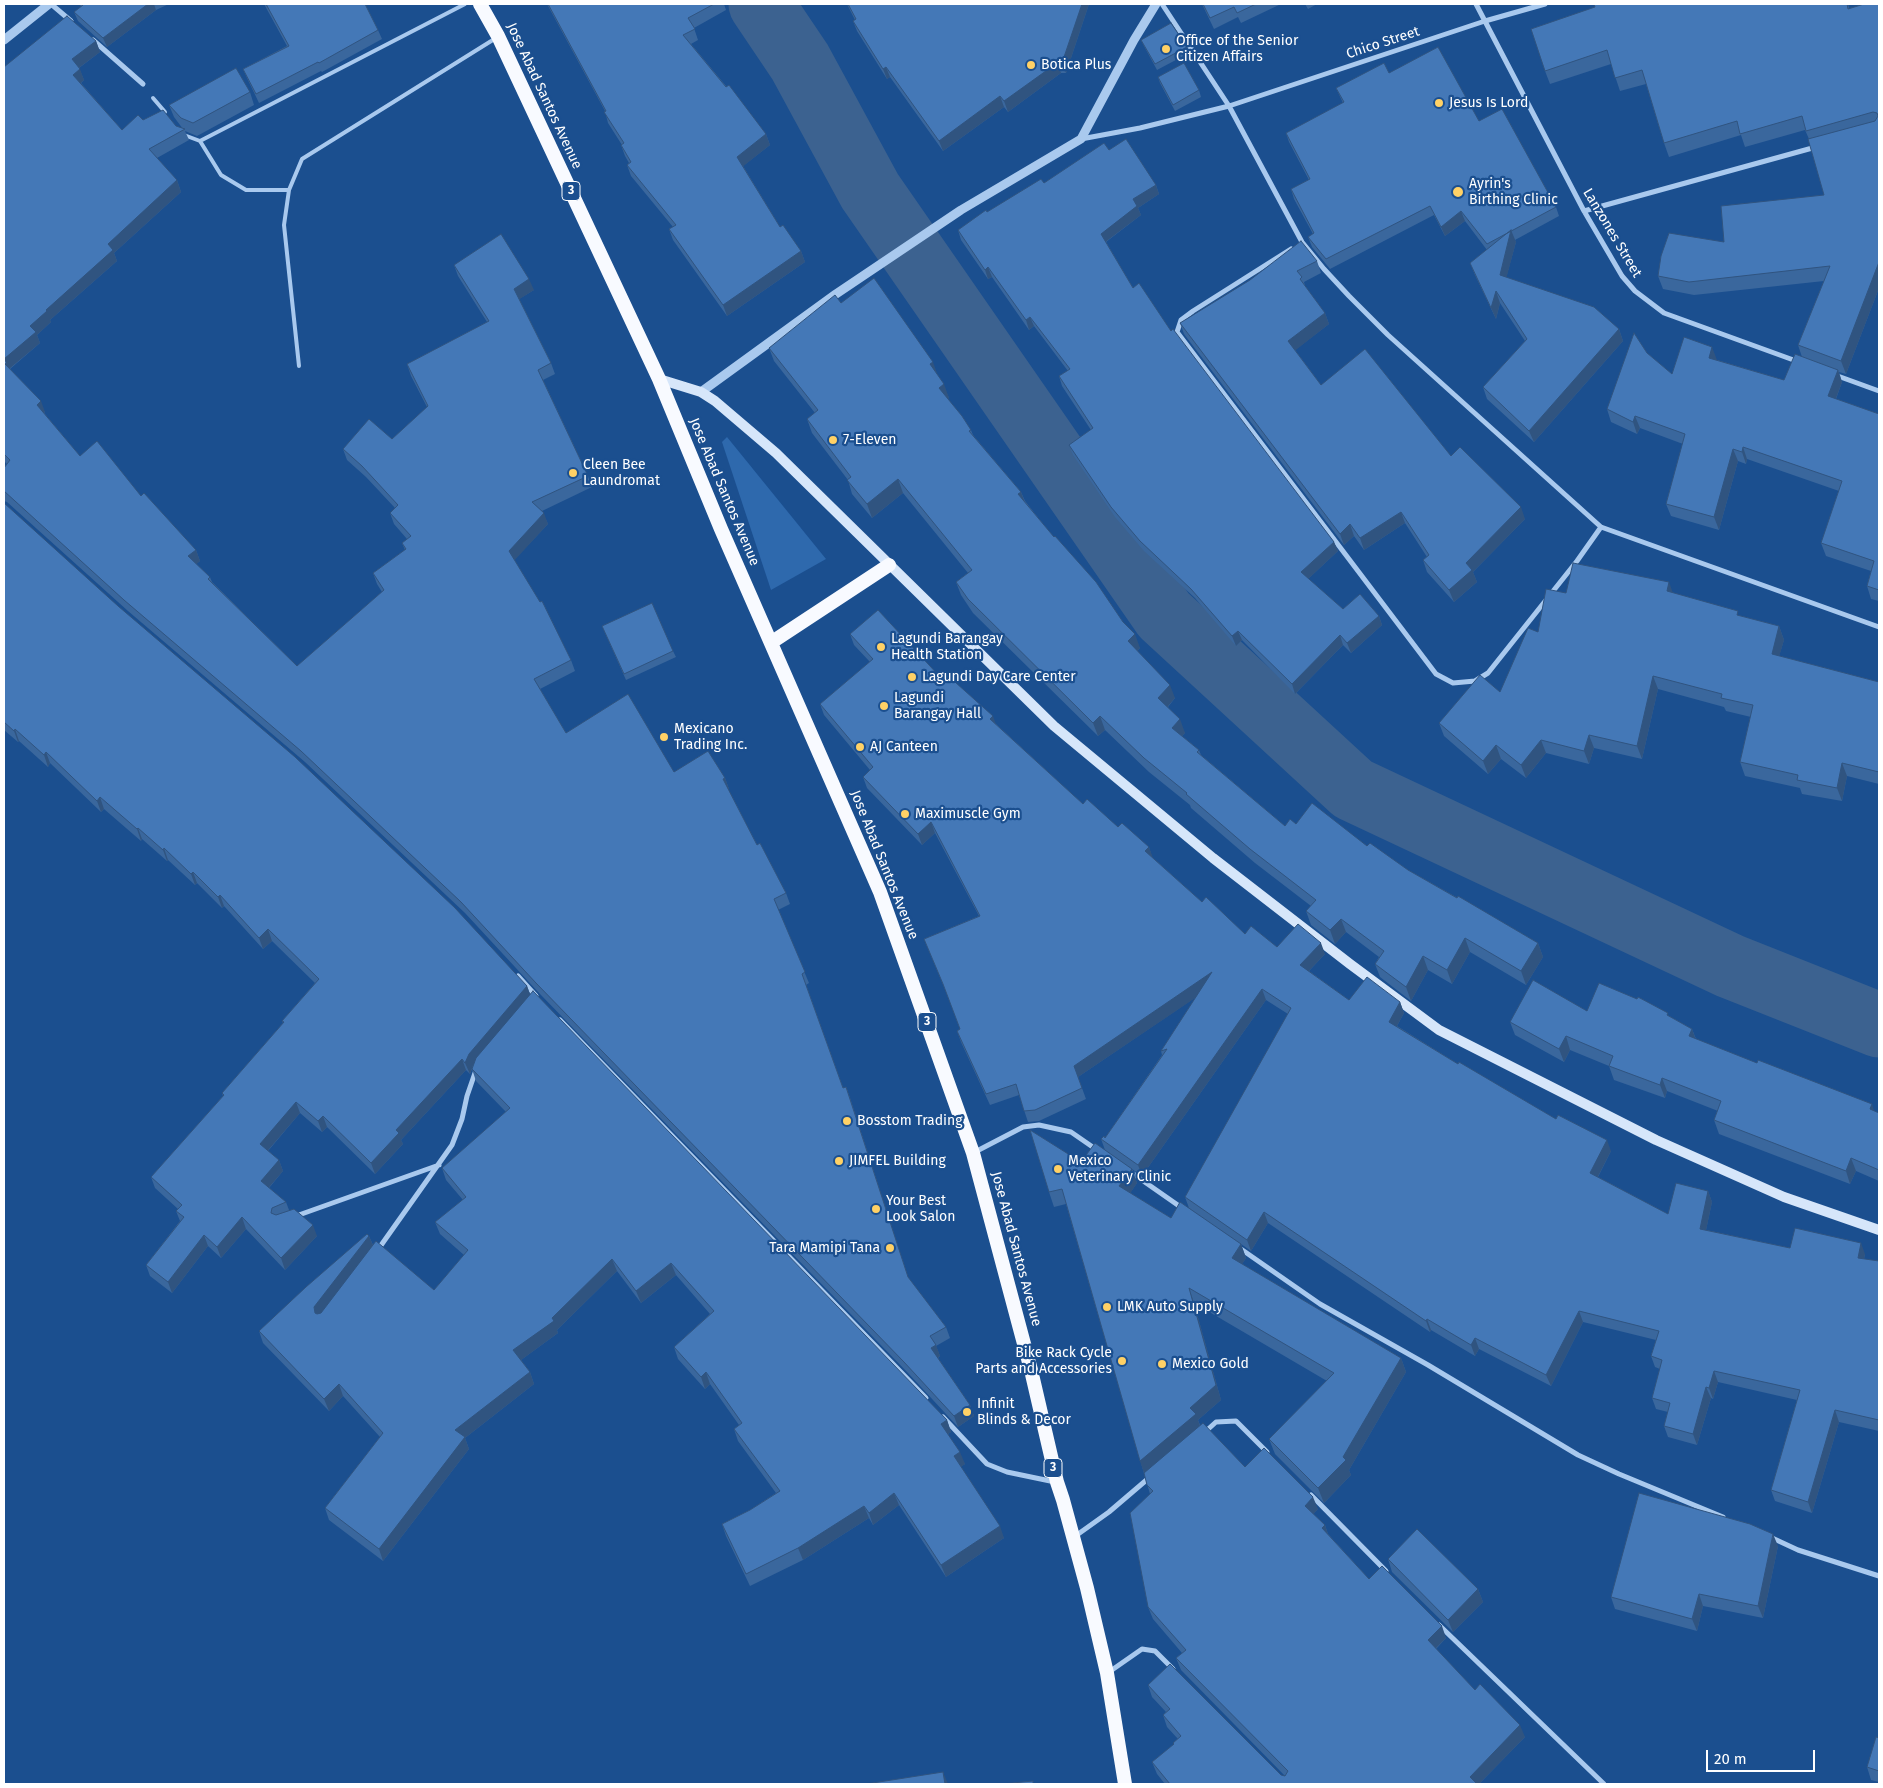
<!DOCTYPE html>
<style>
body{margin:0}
#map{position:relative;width:1883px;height:1788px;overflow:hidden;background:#1b4f8f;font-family:"Fira Sans",sans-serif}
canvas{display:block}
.frame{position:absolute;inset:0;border:5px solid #fff;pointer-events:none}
.scale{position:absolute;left:1706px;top:1750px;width:109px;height:22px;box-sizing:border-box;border:2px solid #fff;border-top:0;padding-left:6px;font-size:15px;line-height:18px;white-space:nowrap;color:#fff;-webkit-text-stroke:4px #1b4f8f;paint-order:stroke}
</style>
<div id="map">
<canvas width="1883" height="1788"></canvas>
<div class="frame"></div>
<div class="scale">20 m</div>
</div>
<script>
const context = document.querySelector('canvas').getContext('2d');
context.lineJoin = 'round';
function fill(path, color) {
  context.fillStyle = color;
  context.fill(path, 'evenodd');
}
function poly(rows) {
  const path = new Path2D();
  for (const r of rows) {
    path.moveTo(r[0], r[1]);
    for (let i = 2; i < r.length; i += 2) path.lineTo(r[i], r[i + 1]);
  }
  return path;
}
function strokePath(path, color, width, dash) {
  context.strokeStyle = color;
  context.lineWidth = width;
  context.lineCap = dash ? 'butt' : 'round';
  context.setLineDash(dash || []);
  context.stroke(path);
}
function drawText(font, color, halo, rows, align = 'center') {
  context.font = font + ' "Fira Sans",sans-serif';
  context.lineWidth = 4.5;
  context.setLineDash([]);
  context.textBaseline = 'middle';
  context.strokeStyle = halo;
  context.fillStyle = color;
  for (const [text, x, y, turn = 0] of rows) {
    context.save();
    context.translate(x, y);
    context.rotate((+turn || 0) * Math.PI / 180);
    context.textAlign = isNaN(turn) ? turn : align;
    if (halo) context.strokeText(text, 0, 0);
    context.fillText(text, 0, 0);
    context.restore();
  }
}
fill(poly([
 [727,437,826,559,771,590,722,442]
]), '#2e69ad');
strokePath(poly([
 [761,4,800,62,870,191,1164,615,1353,789,1730,966,1879,1025]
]), '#3c6290', 65);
strokePath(poly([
 [153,98,165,112],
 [184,135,200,141,465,4],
 [200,141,221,175,246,190,289,190],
 [299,366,284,225,289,190,302,159,496,38]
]), '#a9c9ee', 4);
strokePath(poly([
 [51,4,71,21],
 [1162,4,1229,106,1302,242,1324,269,1349,296,1388,335,1601,527,1879,627],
 [1476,4,1584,211,1622,276,1635,291,1664,313,1799,362],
 [93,40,143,84],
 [1081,139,1140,128,1229,106,1485,21,1545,4],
 [1584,211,1816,147],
 [1291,249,1193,311,1181,320,1177,332,1436,674,1453,683,1475,681,1488,673,1577,561,1601,527],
 [1835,375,1879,391],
 [518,976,536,996],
 [560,1020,926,1398],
 [973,1153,1023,1127,1039,1125,1071,1132,1097,1150],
 [1129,1171,1182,1208],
 [296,1216,439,1165],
 [1238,1247,1320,1304,1428,1365,1578,1455,1619,1474,1723,1517],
 [377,1251,452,1145,462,1119,467,1096,476,1070],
 [943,1417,987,1464,1007,1472,1055,1482],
 [1205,1432,1216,1422,1236,1421,1267,1452],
 [1311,1495,1386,1571],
 [1074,1537,1109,1512,1150,1477],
 [1770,1537,1798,1550,1879,1576],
 [1439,1625,1604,1784],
 [1109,1672,1142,1649,1155,1651,1173,1669]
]), '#a9c9ee', 5);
strokePath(poly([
 [4,40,49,4],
 [701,392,836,294,961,210,1081,139,1134,40,1156,4]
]), '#a9c9ee', 9);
strokePath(poly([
 [659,379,701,392,715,401,776,453,1054,726,1213,858,1350,964,1439,1030,1656,1140,1784,1197,1879,1230]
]), '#d6e6fa', 10);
strokePath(poly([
 [480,4,498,36,659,379,721,529,880,892,973,1153,1031,1370,1057,1482,1063,1500,1087,1588,1107,1673,1125,1784],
 [772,642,889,565]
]), '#f8faff', 14);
fill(poly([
 [80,4,169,4,156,10,107,47,78,21,74,12,81,7],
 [264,4,365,4,378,30,382,39,322,72,321,71,259,103,247,78,243,69,287,46],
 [547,4,724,4,726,10,694,28,698,40,691,44,766,134,770,145,743,166,780,227,801,251,805,262,727,316,673,240,669,229,673,227,631,176,627,165,629,163,625,156,621,145,622,145,608,123,605,111],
 [847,4,1089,4,1066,73,1061,73,1008,112,1004,107,943,151,890,77,887,79,857,31,853,21,855,20],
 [1202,4,1281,4,1241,23,1238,17,1214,29],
 [1305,4,1317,4,1308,9],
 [1594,4,1848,4,1849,8,1879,4,1879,288,1846,374,1839,372,1842,382,1836,399,1879,414,1879,601,1871,599,1867,586,1871,571,1826,556,1821,543,1839,491,1747,459,1746,464,1738,461,1719,530,1671,516,1666,504,1683,444,1640,428,1637,434,1611,422,1607,409,1647,353,1672,374,1717,360,1784,380,1802,357,1798,345,1824,281,1694,295,1663,289,1658,276,1724,242,1824,195,1809,139,1805,130,1745,147,1741,135,1669,157,1664,143,1646,84,1620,91,1611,64,1550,84,1545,71,1595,7],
 [1141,40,1187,47,1189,53,1157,70,1144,46],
 [96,41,100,52,79,68,84,80,81,83,122,130,143,120,176,126,183,129,174,117,169,105,250,92,254,105,197,136,185,131,189,140,157,158,177,180,181,192,114,253,117,261,50,320,51,322,37,335,40,343,10,369,45,412,44,413,80,456,141,496,196,550,200,561,196,564,210,577,212,582,297,666,382,592,377,584,373,573,405,550,402,543,407,539,394,524,390,513,395,508,366,477,347,460,343,449,392,439,427,407,411,376,407,364,487,322,458,276,454,265,534,290,519,299,551,363,555,374,543,380,588,476,592,487,542,511,548,524,514,560,571,660,575,671,540,689,566,733,674,772,725,778,729,789,728,789,757,845,786,893,790,904,778,910,809,983,806,985,843,1088,846,1087,850,1098,908,1278,946,1327,950,1338,936,1346,940,1356,938,1358,970,1405,974,1416,958,1427,908,1373,540,994,465,913,305,762,128,611,7,502,4,501,4,468,7,464,4,461,4,67],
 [1389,73,1479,121,1556,207,1559,216,1515,240,1516,242,1506,278,1619,329,1623,341,1534,442,1487,399,1483,387,1525,341,1500,303,1496,319,1475,275,1470,263,1487,250,1465,221,1445,236,1434,215,1330,269,1312,247,1308,237,1313,234,1294,199,1291,189,1309,180,1289,142,1286,133,1343,103,1336,88],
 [1158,77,1199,90,1201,97,1175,111,1160,83],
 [1109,150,1156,185,1159,194,1138,208,1141,215,1106,242,1133,288,1171,331,1334,542,1338,551,1308,579,1343,609,1379,616,1382,625,1351,653,1343,645,1295,694,1242,640,1236,646,1195,598,1144,551,1115,517,1073,455,1069,445,1091,430,1062,386,1059,376,1068,371,1034,326,1029,330,992,277,988,279,961,240,958,230,987,212],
 [1317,261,1321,273,1304,282,1305,286,1325,313,1329,324,1295,350,1321,385,1451,456,1525,519,1473,572,1477,582,1454,602,1427,572,1423,560,1427,557,1405,523,1364,550,1354,536,1344,545,1184,334,1180,323],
 [841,303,938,376,949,398,947,399,971,430,973,435,1021,492,1025,501,1140,648,1137,651,1175,698,1168,707,1185,733,1182,736,1199,750,1201,755,1285,826,1296,824,1367,846,1408,870,1538,943,1543,957,1526,985,1470,952,1452,984,1428,970,1411,1001,1380,977,1375,964,1379,957,1346,932,1335,944,1311,925,1306,911,1311,906,1255,863,1191,808,1190,805,1149,772,1105,730,1098,736,973,613,961,595,956,582,968,573,903,493,872,518,852,494,848,480,812,433,807,419,815,413,774,361,769,348],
 [4,503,527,986,530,994,947,1420,951,1432,948,1434,965,1464,960,1467,1004,1538,946,1577,899,1505,873,1525,869,1518,803,1560,750,1586,726,1536,722,1524,750,1510,776,1493,738,1441,734,1429,739,1425,710,1384,705,1389,678,1359,674,1347,710,1314,676,1275,641,1303,617,1271,557,1330,558,1333,521,1360,530,1372,534,1384,465,1438,469,1449,383,1561,329,1520,325,1508,380,1437,343,1396,329,1411,263,1343,259,1331,369,1236,373,1245,434,1290,464,1255,440,1234,435,1222,463,1200,446,1180,442,1168,506,1112,476,1081,472,1069,474,1064,470,1074,466,1070,401,1140,403,1144,375,1174,327,1127,322,1132,300,1113,268,1151,279,1160,283,1171,269,1188,286,1202,289,1210,317,1236,285,1270,246,1229,221,1258,208,1246,172,1293,150,1276,146,1265,180,1221,176,1211,178,1209,155,1188,151,1177,223,1096,222,1093,283,1023,282,1021,315,983,272,941,263,949,224,906,222,908,197,883,195,885,168,860,167,861,142,839,141,841,104,809,101,812,50,763,48,767,19,741,18,742,4,730],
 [1566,593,1673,593,1740,616,1779,626,1784,640,1779,656,1879,682,1879,784,1847,776,1842,801,1802,794,1800,788,1745,776,1740,762,1751,717,1726,711,1724,707,1658,689,1642,759,1594,748,1589,764,1546,753,1526,778,1501,759,1488,774,1444,736,1439,723,1500,692,1538,632],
 [602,626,673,651,676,657,626,680],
 [850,634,942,679,996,724,1083,804,1149,847,1152,857,1202,902,1245,934,1277,947,1325,954,1309,971,1349,1000,1400,1002,1404,1013,1397,1026,1458,1064,1611,1151,1598,1177,1668,1214,1708,1191,1712,1202,1706,1230,1790,1248,1865,1254,1864,1259,1879,1261,1879,1431,1839,1422,1812,1513,1775,1501,1771,1490,1797,1400,1718,1382,1713,1399,1711,1398,1697,1445,1668,1437,1664,1426,1668,1412,1656,1409,1652,1398,1660,1369,1655,1367,1651,1356,1656,1340,1583,1322,1551,1386,1479,1349,1475,1356,1431,1330,1430,1332,1268,1223,1251,1251,1241,1244,1246,1258,1242,1264,1401,1358,1406,1372,1349,1470,1351,1475,1324,1503,1275,1454,1269,1439,1327,1381,1194,1303,1221,1400,1198,1420,1200,1425,1245,1467,1318,1509,1313,1514,1325,1525,1328,1534,1369,1579,1446,1638,1436,1649,1475,1690,1525,1737,1479,1784,1165,1784,1157,1774,1152,1762,1174,1745,1173,1743,1178,1739,1167,1727,1163,1715,1166,1712,1152,1697,1148,1685,1281,1775,1285,1776,1181,1670,1176,1658,1182,1653,1153,1619,1148,1607,1150,1494,1066,1204,1054,1207,1049,1192,1081,1162,1105,1150,1101,1139,1105,1138,1162,1055,1161,1051,1196,997,1078,1077,1086,1099,1039,1121,1028,1122,1019,1095,990,1105,961,1042,957,1031,960,1029,947,994,924,939,979,916,935,833,922,845,867,788,863,777,870,770,824,715,820,704,870,662,854,645],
 [1266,1000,1288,1014,1185,1197,1189,1208,1171,1218,1130,1193,1137,1183,1132,1169,1142,1176],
 [1587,1011,1669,1016,1692,1029,1696,1039,1879,1113,1879,1181,1856,1171,1850,1184,1719,1134,1714,1120,1718,1111,1667,1091,1665,1098,1614,1080,1609,1066,1570,1050,1564,1062,1515,1035,1510,1022],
 [1778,1546,1763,1618,1703,1606,1697,1631,1615,1609,1611,1597],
 [1388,1559,1478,1589,1483,1602,1453,1632,1392,1572],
 [1879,1738,1879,1782,1871,1780,1867,1767]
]), '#3a679d');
fill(poly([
 [148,4,154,4,156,10,107,47,103,38],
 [1082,4,1089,4,1066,73,1062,63],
 [96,41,100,52,76,70,72,59],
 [1057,63,1061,73,1008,112,1004,101],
 [886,67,890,77,887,79,883,69],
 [80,69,84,80,77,86,73,75],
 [1000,96,1004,107,943,151,939,141],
 [766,134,770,145,741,168,737,157],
 [177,180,181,192,114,253,117,261,50,320,51,322,37,335,40,343,9,369,10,376,4,359,30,326,108,244],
 [1156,185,1159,194,1138,208,1141,215,1104,243,1101,234,1133,199],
 [1461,211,1465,221,1445,236,1441,227],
 [1511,230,1516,242,1504,287,1500,275],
 [801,251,805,262,727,316,723,305],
 [1879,262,1879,288,1846,374,1841,361],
 [988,267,992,277,988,279,985,270],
 [529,279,534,290,518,300,514,289],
 [1496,291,1500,303,1496,319,1491,308],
 [1325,313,1329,324,1292,353,1288,341],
 [1030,317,1034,326,1029,330,1026,320],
 [1619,329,1623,341,1534,442,1529,431],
 [1712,347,1717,360,1713,370,1709,358],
 [933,362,938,376,930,364],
 [1838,370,1842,382,1832,409,1828,396],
 [944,384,949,398,944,402,939,388],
 [41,401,45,412,41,416,37,405],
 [1635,416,1640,428,1637,434,1633,422],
 [1743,447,1747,459,1746,464,1742,452],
 [1733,449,1738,461,1719,530,1714,517],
 [898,479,903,493,872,518,867,504],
 [1021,492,1026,505,1018,494],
 [1521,507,1525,519,1473,572,1477,582,1454,602,1449,590,1466,563],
 [1401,512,1405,523,1364,550,1360,538],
 [544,513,548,524,513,562,509,551],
 [1350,524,1354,536,1344,545,1340,534],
 [1334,542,1338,551,1305,582,1301,572],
 [196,550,200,561,192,568,188,556],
 [1669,582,1674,596,1667,591],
 [1379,616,1382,625,1351,653,1347,643],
 [1779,626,1784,640,1776,667,1772,654],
 [1238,631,1242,640,1236,646,1232,636],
 [1135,634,1140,648,1133,655,1128,641],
 [1340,635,1343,645,1295,694,1292,684],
 [1653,676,1658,689,1642,759,1637,746],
 [1170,685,1175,698,1163,712,1158,698],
 [993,716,997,727,990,719],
 [1100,716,1105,730,1098,736,1093,723],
 [1180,719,1185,733,1177,742,1172,728],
 [15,729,19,741,18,742,14,731],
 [1589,735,1594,748,1589,764,1584,751],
 [1541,740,1546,753,1526,778,1521,765],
 [1496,745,1501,759,1488,774,1483,761],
 [46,752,50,763,48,767,44,755],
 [1842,763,1847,776,1842,801,1837,788],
 [725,778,729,789,727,790,723,779],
 [100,797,104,809,101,812,97,801],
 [931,822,935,833,922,845,918,834],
 [138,828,142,839,141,841,137,829],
 [1149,847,1153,858,1145,851],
 [164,848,168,860,167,861,163,850],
 [193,872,197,883,195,885,191,874],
 [220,895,224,906,222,908,218,897],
 [1341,919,1346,932,1335,944,1330,930],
 [268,929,272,941,263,949,259,938],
 [1465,938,1470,952,1452,984,1447,970],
 [1321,943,1325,954,1304,976,1300,965],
 [1538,943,1543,957,1526,985,1521,971],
 [1423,956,1428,970,1411,1001,1406,987],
 [1212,972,1216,984,1078,1077,1074,1066],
 [527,986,531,997,473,1065,470,1074,465,1063,469,1054],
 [1262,989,1266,1000,1142,1176,1138,1165],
 [1400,1002,1404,1013,1393,1033,1389,1022],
 [1692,1029,1697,1043,1689,1036],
 [1566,1036,1570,1050,1564,1062,1559,1049],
 [462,1059,466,1070,401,1140,403,1144,375,1174,371,1163,396,1130],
 [1662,1078,1667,1091,1665,1098,1660,1085],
 [296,1102,300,1113,264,1155,260,1144],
 [1872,1104,1876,1117,1870,1109],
 [323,1116,327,1127,322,1132,318,1121],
 [1607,1140,1611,1151,1594,1184,1590,1173],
 [1851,1158,1856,1171,1850,1184,1846,1171],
 [279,1160,283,1171,265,1192,261,1181],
 [1132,1169,1137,1183,1125,1201,1119,1186],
 [1708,1191,1712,1202,1704,1240,1700,1229],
 [1264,1212,1268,1223,1251,1251,1247,1240],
 [242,1217,246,1229,221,1258,217,1247],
 [313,1225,317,1236,285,1270,281,1258],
 [204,1235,208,1246,172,1293,168,1282],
 [369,1236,374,1248,319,1319,315,1313,314,1307],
 [1861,1243,1865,1254,1862,1269,1858,1258],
 [1241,1244,1246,1258,1237,1272,1232,1258],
 [612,1259,617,1271,557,1330,558,1333,517,1363,513,1350,552,1318],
 [671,1263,676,1275,641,1303,636,1291],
 [1189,1288,1194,1303,1221,1400,1198,1420,1201,1429,1145,1476,1140,1461,1190,1408],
 [1579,1311,1583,1322,1551,1386,1546,1375],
 [1427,1319,1431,1330,1430,1332,1426,1321],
 [1475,1338,1479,1349,1475,1356,1471,1345],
 [936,1345,940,1356,935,1359,931,1348],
 [1401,1358,1406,1372,1349,1470,1351,1475,1324,1503,1318,1488,1343,1457],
 [1714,1371,1718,1382,1713,1399,1709,1388],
 [530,1372,534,1384,465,1438,469,1449,383,1561,379,1549,455,1430],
 [706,1372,710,1384,705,1389,701,1377],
 [339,1384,343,1396,329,1411,324,1399],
 [1706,1387,1711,1398,1697,1445,1693,1434],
 [970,1405,974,1416,958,1427,954,1416],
 [1835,1410,1839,1422,1812,1513,1808,1502],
 [947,1420,951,1432,945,1436,941,1424],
 [960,1452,965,1464,958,1469,954,1456],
 [894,1493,899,1505,873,1525,869,1513],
 [1313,1497,1318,1509,1310,1518,1305,1506],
 [864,1506,869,1518,803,1560,798,1548],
 [1325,1525,1329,1537,1322,1528],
 [1000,1526,1004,1538,946,1577,941,1565],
 [1773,1534,1778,1546,1763,1618,1758,1606],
 [1478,1589,1483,1602,1453,1632,1448,1620],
 [1699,1594,1703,1606,1697,1631,1692,1619],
 [1442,1626,1446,1638,1432,1652,1428,1640],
 [1520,1725,1525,1737,1479,1784,1473,1784,1470,1777],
 [943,1772,948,1784,945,1784]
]), '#305480');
const building = poly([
 [82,4,148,4,103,38,74,12,83,5,82,4],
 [266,4,365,4,378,30,319,63,318,62,256,94,243,69,289,46,266,4],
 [548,4,714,4,688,18,695,29,683,35,726,87,729,85,766,134,737,157,780,227,783,225,801,251,723,305,669,229,676,225,627,165,631,162,621,145,624,143,604,112,606,111,548,4],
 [848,4,1082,4,1062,63,1057,63,1004,101,1000,96,939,141,886,67,883,69,853,21,856,19,848,4],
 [1203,4,1256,4,1237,13,1234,7,1210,18,1203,4],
 [1594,4,1847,4,1848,9,1864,4,1879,4,1879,262,1841,361,1798,345,1830,266,1689,282,1658,276,1661,256,1669,233,1724,242,1721,206,1824,195,1808,139,1875,121,1878,116,1877,113,1873,112,1806,131,1802,116,1740,134,1737,121,1664,143,1642,70,1615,78,1607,50,1545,71,1531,29,1595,7,1594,4],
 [67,16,96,41,72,59,80,69,73,75,122,130,138,115,143,120,163,110,176,126,185,129,149,149,177,180,108,244,113,250,46,310,47,311,30,326,36,332,4,359,4,67,67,16],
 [1171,23,1187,47,1155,64,1141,40,1171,23],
 [1438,47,1479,121,1502,109,1556,207,1487,244,1461,211,1441,227,1430,206,1326,259,1308,237,1314,233,1291,189,1310,179,1286,133,1344,102,1336,88,1384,63,1389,73,1438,47],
 [1184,63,1199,90,1173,105,1158,77,1184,63],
 [236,68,250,92,193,123,181,118,169,105,236,68],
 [1126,139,1156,185,1133,199,1137,206,1101,234,1133,288,1139,283,1171,331,1173,329,1334,542,1301,572,1343,609,1360,594,1379,616,1347,643,1340,635,1292,684,1238,631,1232,636,1191,589,1140,541,1111,507,1069,445,1093,428,1059,376,1070,369,1030,317,1026,320,988,267,985,270,958,230,986,210,987,212,1041,179,1044,183,1104,143,1109,150,1126,139],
 [1511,230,1500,275,1594,307,1619,329,1529,431,1483,387,1527,339,1496,291,1491,308,1470,263,1511,230],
 [501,234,529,279,514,289,551,363,538,370,588,476,532,502,544,513,509,551,540,602,542,601,571,660,534,679,566,733,628,694,674,772,708,751,725,778,723,779,757,845,760,843,786,893,774,899,805,972,802,974,843,1088,846,1087,908,1277,946,1327,930,1336,936,1345,931,1348,970,1405,954,1416,904,1362,536,983,461,902,301,751,124,600,4,491,4,468,10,460,4,454,4,359,7,363,5,364,41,401,37,405,80,456,97,441,141,496,144,493,196,550,188,556,210,577,208,579,297,666,384,590,373,573,406,549,402,543,411,536,390,513,398,505,362,466,343,449,369,419,392,439,428,406,407,364,489,321,454,265,501,234],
 [1301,241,1317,261,1297,271,1302,277,1300,279,1325,313,1288,341,1321,385,1365,349,1451,456,1460,447,1521,507,1466,563,1472,570,1449,590,1423,560,1429,555,1401,512,1360,538,1350,524,1340,534,1180,323,1250,280,1301,241],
 [874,278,933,362,930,364,944,384,939,388,962,416,971,430,969,431,1021,492,1018,494,1054,537,1055,536,1096,582,1123,622,1135,634,1128,641,1170,685,1158,698,1180,719,1172,728,1199,750,1197,752,1285,826,1290,819,1296,824,1312,803,1367,846,1370,843,1408,870,1457,898,1458,896,1538,943,1521,971,1465,938,1447,970,1423,956,1406,987,1375,964,1384,951,1341,919,1330,930,1306,911,1316,900,1250,849,1186,794,1187,793,1144,758,1100,716,1093,723,968,599,956,582,972,570,898,479,867,504,847,480,851,477,807,419,818,410,769,348,835,295,841,303,874,278],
 [1634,333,1647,353,1672,374,1684,337,1712,347,1709,358,1784,380,1795,354,1838,370,1828,396,1879,414,1879,590,1867,586,1874,561,1821,543,1842,481,1743,447,1742,452,1733,449,1714,517,1666,504,1685,434,1635,416,1633,422,1607,409,1634,333],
 [4,503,118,606,295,757,455,908,527,986,469,1054,465,1063,462,1059,396,1130,399,1133,371,1163,323,1116,318,1121,296,1102,260,1144,279,1160,261,1181,286,1202,272,1208,271,1213,276,1215,294,1209,313,1225,281,1258,242,1217,217,1247,204,1235,168,1282,146,1265,184,1217,176,1211,182,1205,151,1177,224,1095,222,1093,284,1022,282,1021,319,979,268,929,259,938,220,895,218,897,193,872,191,874,164,848,163,850,138,828,137,829,100,797,97,801,46,752,44,755,15,729,14,731,4,722,4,503],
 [1573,563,1669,582,1667,591,1738,611,1737,615,1779,626,1772,654,1879,682,1879,772,1842,763,1837,788,1797,780,1798,775,1740,762,1753,705,1721,698,1722,694,1653,676,1637,746,1589,735,1584,751,1541,740,1521,765,1496,745,1483,761,1439,723,1480,675,1500,692,1528,628,1538,632,1546,589,1566,593,1573,563],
 [652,603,673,651,624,674,602,626,652,603],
 [878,610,942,679,946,674,993,716,990,719,1083,804,1087,799,1118,827,1122,823,1149,847,1145,851,1202,902,1206,897,1245,934,1251,926,1277,947,1298,924,1321,943,1300,965,1349,1000,1367,977,1400,1002,1389,1022,1458,1064,1459,1062,1556,1119,1558,1115,1607,1140,1590,1173,1668,1214,1676,1183,1708,1191,1700,1229,1790,1248,1795,1228,1861,1243,1858,1258,1879,1261,1879,1420,1835,1410,1808,1502,1771,1490,1800,1390,1714,1371,1709,1388,1706,1387,1693,1434,1664,1426,1670,1403,1652,1398,1662,1360,1651,1356,1659,1331,1579,1311,1546,1375,1475,1338,1471,1345,1427,1319,1426,1321,1264,1212,1247,1240,1185,1197,1291,1008,1262,989,1138,1165,1101,1139,1104,1136,1105,1138,1167,1049,1161,1051,1212,972,1074,1066,1082,1088,1035,1110,1024,1111,1016,1084,986,1094,957,1031,960,1029,943,984,924,939,980,916,931,822,918,834,863,777,873,767,820,704,873,659,850,634,878,610],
 [1533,980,1587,1011,1599,983,1637,999,1638,997,1668,1013,1667,1015,1692,1029,1689,1036,1757,1063,1758,1060,1872,1104,1870,1109,1879,1113,1879,1170,1851,1158,1846,1171,1714,1120,1721,1101,1662,1078,1660,1085,1609,1066,1613,1056,1566,1036,1559,1049,1510,1022,1533,980],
 [533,991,947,1420,941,1424,960,1452,954,1456,1000,1526,941,1565,894,1493,869,1513,864,1506,798,1548,746,1574,722,1524,750,1510,780,1491,734,1429,742,1423,706,1372,701,1377,674,1347,714,1311,671,1263,636,1291,612,1259,552,1318,554,1321,513,1350,530,1372,455,1430,465,1437,379,1549,325,1508,383,1433,339,1384,324,1399,259,1331,306,1287,367,1234,369,1236,314,1307,315,1313,317,1314,321,1313,376,1241,434,1290,468,1250,435,1222,466,1197,442,1168,510,1108,472,1069,476,1058,533,991],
 [1030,1130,1081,1162,1095,1143,1132,1169,1119,1186,1171,1218,1180,1202,1241,1244,1232,1258,1401,1358,1343,1457,1346,1460,1318,1488,1269,1439,1334,1373,1189,1288,1216,1385,1190,1408,1196,1414,1140,1461,1062,1189,1049,1192,1030,1130],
 [1203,1423,1245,1467,1264,1448,1313,1497,1305,1506,1325,1525,1322,1528,1369,1579,1382,1566,1442,1626,1428,1640,1475,1690,1480,1684,1520,1725,1470,1777,1477,1784,1170,1784,1152,1762,1174,1744,1173,1743,1181,1736,1163,1715,1170,1709,1148,1685,1170,1664,1281,1775,1285,1776,1288,1771,1176,1658,1186,1650,1148,1607,1130,1513,1153,1491,1147,1485,1144,1473,1203,1423],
 [1639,1493,1750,1524,1773,1534,1758,1606,1699,1594,1692,1619,1611,1597,1639,1493],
 [1417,1529,1478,1589,1448,1620,1388,1559,1417,1529],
 [1876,1737,1879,1738,1879,1771,1867,1767,1876,1737],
 [943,1772,945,1784,866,1784,943,1772],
 [1033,1781,1033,1784,1002,1784,1033,1781]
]);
fill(building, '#4478b7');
strokePath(building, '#305480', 1);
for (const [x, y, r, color] of [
 [1166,49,5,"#ffd166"],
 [1031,65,5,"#ffd166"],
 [1439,103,5,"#ffd166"],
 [1458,192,6,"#ffd166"],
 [833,440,5,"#ffd166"],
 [573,473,5,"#ffd166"],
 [881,647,5,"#ffd166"],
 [912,677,5,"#ffd166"],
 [884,706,5,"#ffd166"],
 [664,737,5,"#ffd166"],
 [860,747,5,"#ffd166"],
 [905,814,5,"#ffd166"],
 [847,1121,5,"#ffd166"],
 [839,1161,5,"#ffd166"],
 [1058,1169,5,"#ffd166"],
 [876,1209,5,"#ffd166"],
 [890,1248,5,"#ffd166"],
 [1107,1307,5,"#ffd166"],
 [1122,1361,5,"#ffd166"],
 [1162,1364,5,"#ffd166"],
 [967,1412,5,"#ffd166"]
]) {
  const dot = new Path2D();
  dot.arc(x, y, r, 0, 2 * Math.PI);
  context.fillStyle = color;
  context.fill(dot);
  strokePath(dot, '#1b4f8f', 2);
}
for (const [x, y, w] of [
 [571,191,18],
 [927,1022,18],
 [1053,1468,18]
]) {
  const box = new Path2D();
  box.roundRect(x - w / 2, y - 9.5, w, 19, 4);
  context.fillStyle = '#1b4f8f';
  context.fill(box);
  strokePath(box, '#fff', 1);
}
drawText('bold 12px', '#fff', null, [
 ["3",571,191],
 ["3",927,1022],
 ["3",1053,1468]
]);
drawText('14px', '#fff', '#1b4f8f', [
 ["Office of the Senior",1176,41],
 ["Citizen Affairs",1176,57],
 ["Botica Plus",1041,65],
 ["Jesus Is Lord",1449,103],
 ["Ayrin's",1469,184],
 ["Birthing Clinic",1469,200],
 ["7-Eleven",843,440],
 ["Cleen Bee",583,465],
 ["Laundromat",583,481],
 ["Lagundi Barangay",891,639],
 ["Health Station",891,655],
 ["Lagundi Day Care Center",922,677],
 ["Lagundi",894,698],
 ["Barangay Hall",894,714],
 ["Mexicano",674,729],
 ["Trading Inc.",674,745],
 ["AJ Canteen",870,747],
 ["Maximuscle Gym",915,814],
 ["Bosstom Trading",857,1121],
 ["JIMFEL Building",849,1161],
 ["Mexico",1068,1161],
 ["Veterinary Clinic",1068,1177],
 ["Your Best",886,1201],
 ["Look Salon",886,1217],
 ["Tara Mamipi Tana",880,1248,"right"],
 ["LMK Auto Supply",1117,1307],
 ["Bike Rack Cycle",1112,1353,"right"],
 ["Parts and Accessories",1112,1369,"right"],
 ["Mexico Gold",1172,1364],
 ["Infinit",977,1404],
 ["Blinds & Decor",977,1420]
], 'left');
drawText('14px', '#fff', '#1b4f8f', [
 ["Chico Street",1383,43,-18],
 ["Jose Abad Santos Avenue",544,96,65],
 ["Lanzones Street",1612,233,59],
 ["Jose Abad Santos Avenue",724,492,67],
 ["Jose Abad Santos Avenue",884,865,68],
 ["Jose Abad Santos Avenue",1016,1249,75]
]);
</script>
